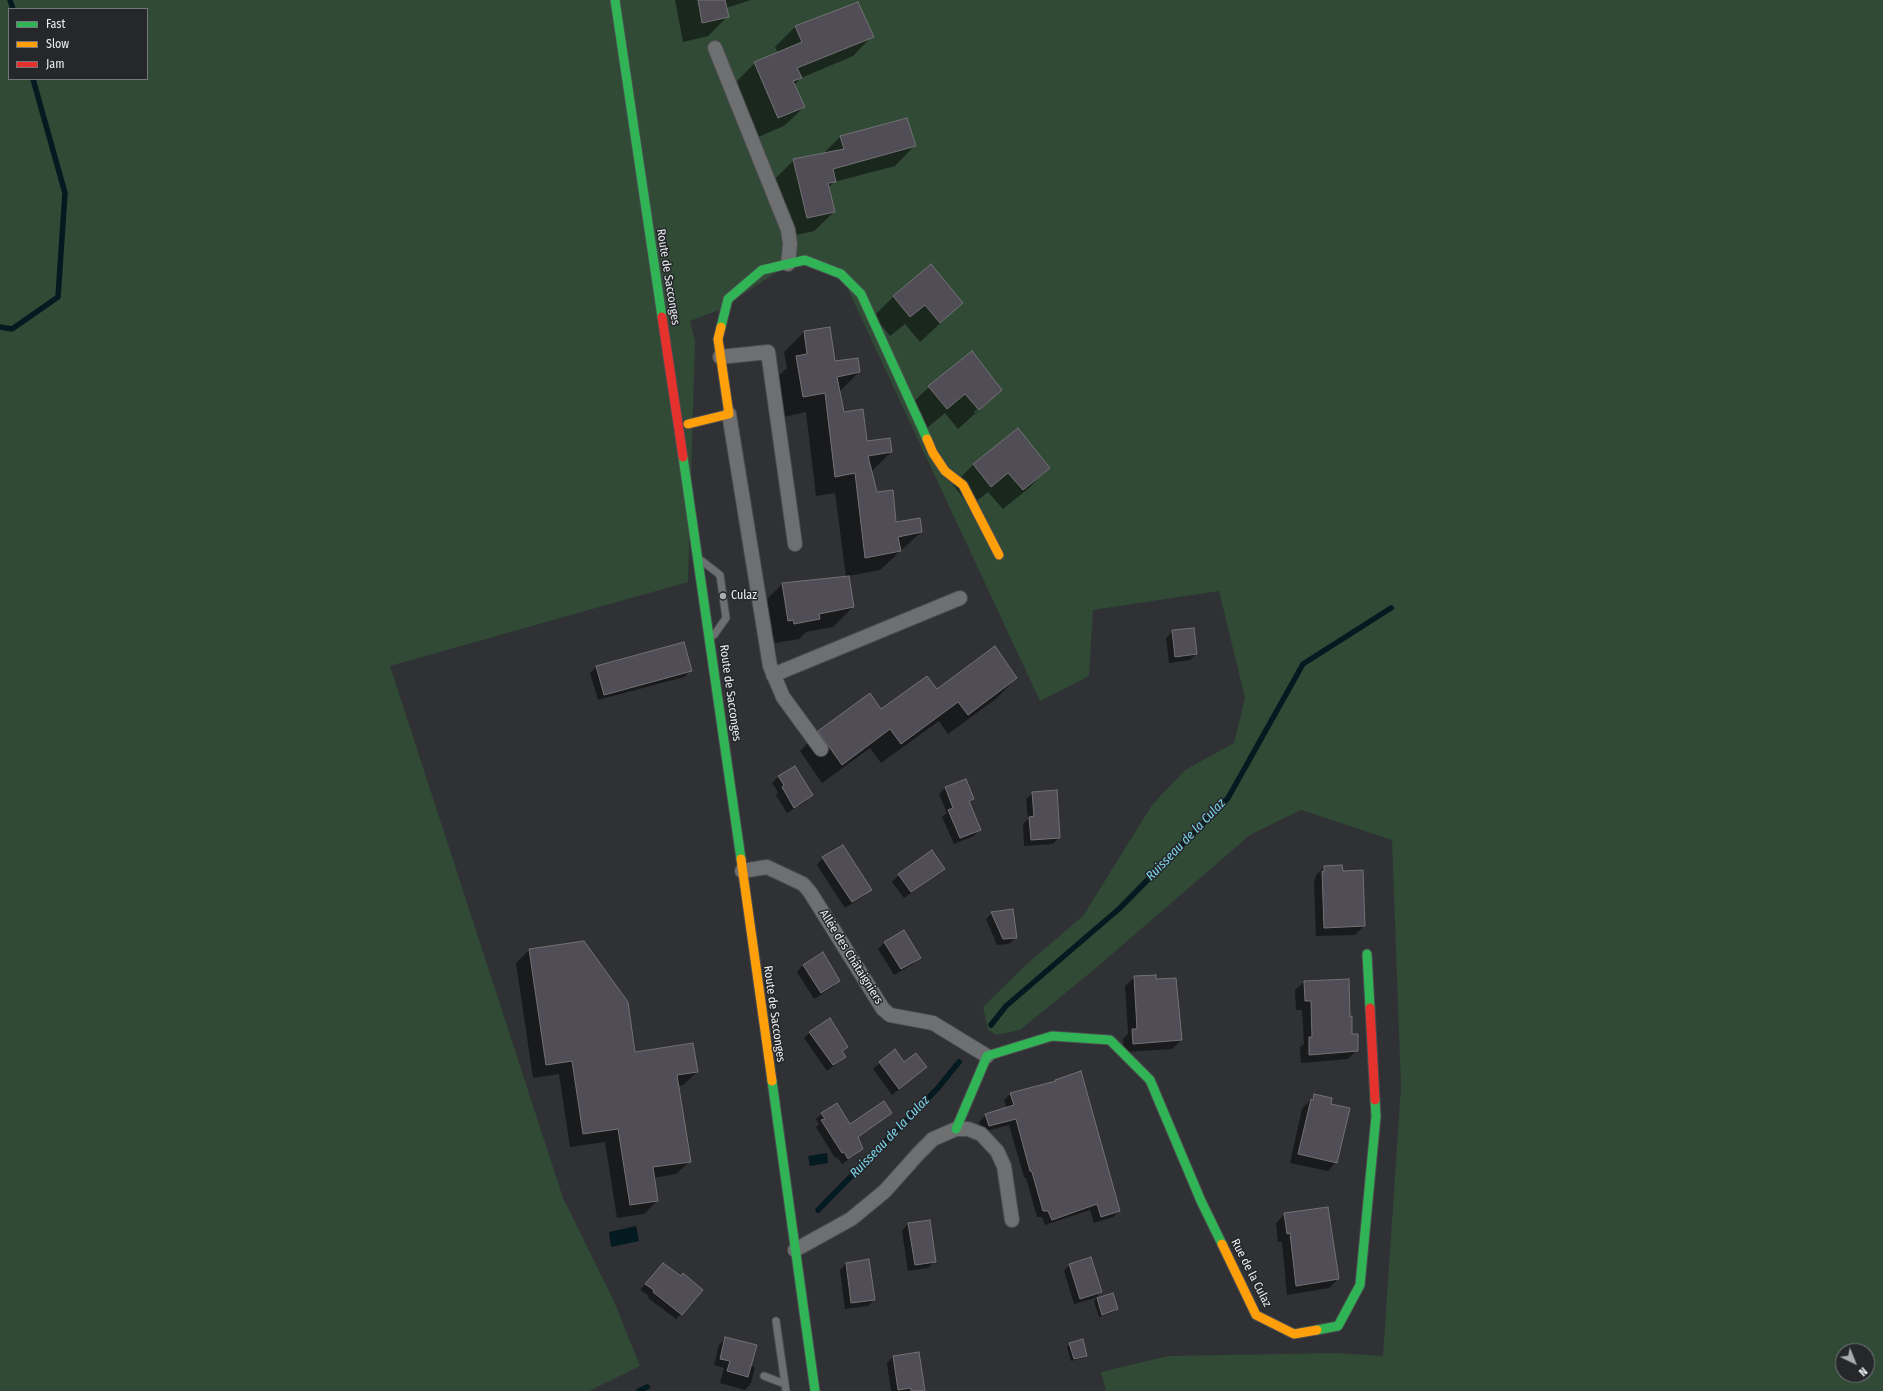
<!DOCTYPE html>
<meta charset="utf-8">
<style>
body{margin:0}
#map{position:relative;width:1883px;height:1391px;overflow:hidden;background:#2f3134;font-family:"Fira Sans Condensed",sans-serif}
canvas{display:block}
.legend{position:absolute;left:8px;top:8px;width:140px;height:72px;box-sizing:border-box;background:#25272b;border:1px solid #75777a;margin:0;padding:5px 7px;list-style:none;font-size:12px;color:#eceef1}
.legend li{display:flex;align-items:center;gap:8px;height:20px}
.legend b{width:20px;border:1px solid #75777a}
.north{position:absolute;left:1835px;top:1343px;width:40px;height:40px;box-sizing:border-box;background:#25272b;border:1px solid #75777a;border-radius:50%;rotate:137deg;font-size:11px;font-weight:700;line-height:16px;text-align:center;color:#eceef1}
.north::after{content:'';display:block;margin:auto;width:14px;height:18px;background:#aaacaf;clip-path:polygon(50% 0,100% 100%,50% 72%,0 100%)}
</style>
<div id="map">
<canvas width="1883" height="1391"></canvas>
<ul class="legend">
<li><b style="height:5px;background:#30b455"></b>Fast</li>
<li><b style="height:5px;background:#ff9f0a"></b>Slow</li>
<li><b style="height:5px;background:#e5322d"></b>Jam</li>
</ul>
<div class="north">N</div>
</div>
<script>
const context = document.querySelector('canvas').getContext('2d');
context.lineJoin = 'round';
function fill(path, color) {
  context.fillStyle = color;
  context.fill(path, 'evenodd');
}
function poly(rows) {
  const path = new Path2D();
  for (const r of rows) {
    path.moveTo(r[0], r[1]);
    for (let i = 2; i < r.length; i += 2) path.lineTo(r[i], r[i + 1]);
  }
  return path;
}
function strokePath(path, color, width, dash) {
  context.strokeStyle = color;
  context.lineWidth = width;
  context.lineCap = dash ? 'butt' : 'round';
  context.setLineDash(dash || []);
  context.stroke(path);
}
function drawText(font, color, halo, rows, align = 'center') {
  context.font = font + ' "Fira Sans Condensed",sans-serif';
  context.lineWidth = 3;
  context.setLineDash([]);
  context.textBaseline = 'middle';
  context.strokeStyle = halo;
  context.fillStyle = color;
  for (const [text, x, y, turn = 0] of rows) {
    context.save();
    context.translate(x, y);
    context.rotate((+turn || 0) * Math.PI / 180);
    context.textAlign = isNaN(turn) ? turn : align;
    if (halo) context.strokeText(text, 0, 0);
    context.fillText(text, 0, 0);
    context.restore();
  }
}
fill(poly([
 [0,0,1883,0,1883,1391,1106,1391,1101,1372,1168,1356,1336,1353,1383,1356,1401,1087,1392,840,1301,810,1250,835,1096,968,1020,1030,997,1035,988,1030,983,1007,1028,963,1083,916,1152,805,1185,770,1234,743,1245,698,1219,591,1093,610,1089,676,1040,701,837,266,786,266,719,310,690,321,695,341,688,582,390,666,563,1198,613,1299,640,1366,589,1391,0,1391],
 [9,9,147,9,147,79,9,79],
 [1843,1351,1867,1351,1867,1375,1843,1375]
]), '#304a36');
fill(poly([
 [827,1153,828,1163,810,1166,808,1156],
 [636,1226,639,1241,611,1247,609,1232]
]), '#041a21');
fill(poly([
 [675,0,751,0,726,8,728,16,708,36,683,42],
 [857,3,872,36,853,56,801,78,794,85,804,107,784,126,758,137,735,83,755,63,778,53,775,47,795,27],
 [840,137,914,146,895,166,834,182,828,188,834,212,814,231,787,237,774,180,794,160,823,154],
 [894,296,962,303,920,342,905,324,890,336,874,316],
 [804,332,834,362,859,372,839,392,844,413,866,442,891,452,871,472,876,494,896,523,921,532,880,570,848,576,853,607,833,627,806,632,799,639,775,643,774,639,768,640,762,604,782,584,846,577,835,493,816,496,806,412,784,417,777,377,787,368,784,352],
 [929,387,1001,390,958,429,945,413,927,428,909,406],
 [981,406,981,409,975,414,974,412],
 [1018,430,1048,468,1029,488,1003,509,988,492,970,506,953,485,973,465],
 [1173,631,1196,654,1190,660,1169,663,1166,638],
 [683,643,690,671,684,677,598,700,590,673,596,667],
 [1016,678,997,698,948,734,939,721,881,763,870,748,822,783,800,751,819,732,880,710],
 [795,767,812,795,805,802,787,813,776,795,778,792,772,783,778,777],
 [945,788,973,799,969,803,980,829,974,836,954,844,942,817,947,813,939,794],
 [1033,793,1059,837,1053,844,1024,846,1023,824,1028,819,1026,799],
 [823,858,870,890,864,896,845,908,817,865],
 [1325,866,1342,872,1364,926,1355,935,1316,936,1314,881,1316,875],
 [943,869,904,898,892,882,899,875],
 [992,913,1016,937,1009,944,997,945,986,919],
 [583,942,634,1053,697,1072,683,1085,678,1086,690,1161,676,1174,653,1178,657,1201,644,1214,617,1218,605,1142,570,1147,559,1074,533,1078,516,963,529,950],
 [885,942,919,958,913,964,894,975,878,949],
 [803,965,839,981,833,987,814,999,797,972],
 [1135,977,1155,980,1181,1040,1172,1049,1124,1052,1123,1039,1128,1034,1125,986],
 [1304,982,1351,1035,1357,1050,1348,1059,1301,1063,1300,1047,1304,1044,1302,1010,1296,1010,1295,990],
 [810,1032,847,1047,842,1052,845,1057,827,1071,804,1038],
 [894,1051,904,1063,919,1073,892,1095,873,1069],
 [1056,1081,1119,1211,1113,1217,1094,1223,1090,1210,1045,1225,1042,1217,1037,1217,1026,1178,1024,1177,1009,1125,982,1132,979,1122,986,1115,1007,1109,1004,1100,1011,1093,1053,1083],
 [1315,1095,1330,1104,1336,1162,1328,1171,1290,1163,1302,1109],
 [891,1113,857,1138,862,1149,856,1155,842,1164,837,1157,835,1158,816,1127,819,1124,816,1119,822,1114,850,1126],
 [1285,1214,1338,1279,1329,1288,1287,1295,1282,1242,1278,1242,1276,1223],
 [908,1224,935,1261,928,1268,908,1271,902,1231],
 [869,1260,874,1300,868,1306,845,1309,840,1270,846,1264],
 [1070,1264,1101,1292,1095,1298,1074,1304,1064,1271],
 [657,1270,681,1314,676,1319,648,1298,649,1296,640,1290],
 [1097,1298,1117,1309,1114,1312,1099,1317,1094,1301],
 [726,1338,750,1366,755,1367,751,1383,745,1390,720,1383,724,1368,714,1365,719,1345],
 [1070,1344,1086,1355,1083,1358,1071,1361,1067,1347],
 [893,1357,923,1391,891,1391,887,1363]
]), '#0007');
strokePath(poly([
 [10,0,13,9],
 [0,327,12,329,58,297,65,193,33,79],
 [991,1025,1006,1006,1120,908,1228,798,1303,664,1391,608],
 [818,1210,937,1089,959,1062],
 [639,1391,647,1387]
]), '#041a21', 5.5);
const building = poly([
 [698,0,725,0,729,17,702,23,698,0],
 [858,2,874,37,797,68,802,78,793,81,805,107,778,118,754,62,802,42,795,26,858,2],
 [907,118,916,146,833,169,836,182,828,183,835,212,807,218,793,159,844,149,840,136,907,118],
 [931,264,963,303,940,323,925,305,910,317,893,296,931,264],
 [830,327,835,361,858,358,860,372,837,377,844,412,863,409,867,441,890,438,892,452,868,456,877,492,893,490,896,522,920,518,922,532,898,537,901,551,865,558,855,473,835,477,825,393,803,397,796,356,807,354,804,331,830,327],
 [972,351,1002,390,979,410,965,394,947,409,928,386,972,351],
 [1018,428,1050,468,1023,490,1008,473,991,487,973,464,1018,428],
 [849,576,854,607,819,614,820,619,794,624,793,620,788,621,782,583,849,576],
 [1194,628,1197,654,1175,657,1172,630,1194,628],
 [684,642,692,671,604,695,596,666,684,642],
 [995,646,1017,678,968,715,958,702,901,744,890,729,842,765,818,731,870,693,881,709,927,676,937,689,995,646],
 [795,766,813,795,794,808,782,787,784,785,778,776,795,766],
 [966,779,974,799,969,801,981,830,960,838,948,810,953,808,945,787,966,779],
 [1057,790,1060,838,1031,840,1029,817,1034,816,1032,792,1057,790],
 [843,845,872,890,852,902,822,857,843,845],
 [932,850,945,869,911,892,898,874,932,850],
 [1342,865,1343,871,1363,870,1365,926,1324,928,1322,871,1324,872,1324,866,1342,865],
 [1013,909,1017,938,1003,939,991,912,1013,909],
 [904,930,921,958,901,969,884,942,904,930],
 [584,941,628,1002,635,1052,693,1043,698,1072,677,1075,691,1162,653,1167,658,1201,630,1205,618,1129,583,1134,572,1061,546,1065,529,949,584,941],
 [823,952,840,981,821,993,803,965,823,952],
 [1156,975,1156,979,1176,978,1182,1040,1133,1044,1132,1029,1137,1029,1134,976,1156,975],
 [1349,979,1350,1017,1352,1016,1352,1034,1358,1034,1358,1051,1309,1055,1309,1037,1312,1037,1311,1001,1305,1001,1304,981,1349,979],
 [830,1018,848,1047,842,1051,846,1057,833,1065,809,1032,830,1018],
 [895,1049,904,1062,916,1053,927,1067,899,1089,879,1062,895,1049],
 [1081,1071,1120,1211,1101,1217,1097,1204,1052,1220,1048,1211,1043,1211,1032,1172,1030,1171,1016,1119,989,1126,985,1114,1014,1105,1010,1093,1056,1081,1055,1080,1081,1071],
 [1314,1094,1332,1098,1331,1104,1350,1108,1337,1163,1298,1154,1311,1099,1313,1100,1314,1094],
 [884,1101,892,1113,858,1137,863,1149,848,1159,844,1152,842,1153,821,1120,825,1119,821,1113,837,1103,850,1124,884,1101],
 [1328,1207,1339,1279,1296,1286,1290,1233,1287,1234,1284,1213,1328,1207],
 [930,1220,936,1262,915,1265,908,1223,930,1220],
 [1091,1257,1102,1292,1080,1299,1069,1264,1091,1257],
 [869,1259,875,1300,851,1303,846,1263,869,1259],
 [663,1263,681,1276,683,1273,703,1290,682,1315,653,1292,654,1290,645,1284,663,1263],
 [1113,1293,1118,1309,1102,1315,1097,1298,1113,1293],
 [725,1337,757,1345,748,1377,727,1371,730,1361,720,1359,725,1337],
 [1083,1339,1087,1356,1074,1359,1069,1343,1083,1339],
 [919,1352,925,1391,911,1391,911,1388,898,1390,893,1356,919,1352]
]);
fill(building, '#514d56');
strokePath(building, '#727274', 1);
const lane = poly([
 [702,561,720,575,726,618,714,635],
 [776,1321,786,1391],
 [764,1376,785,1384]
]);
const street = poly([
 [715,48,788,230,790,244,788,264],
 [720,357,768,352,795,544],
 [729,414,770,666,783,697,821,749],
 [773,675,960,598],
 [742,871,767,867,803,884,810,892,883,1009,890,1015,933,1023,987,1056],
 [795,1250,851,1219,885,1191,918,1154,933,1139,956,1129,968,1129,981,1134,997,1151,1004,1166,1012,1220]
]);
const fast = poly([
 [615,0,662,317],
 [721,327,728,299,762,270,805,260,841,274,861,294,927,439],
 [683,457,741,859],
 [1367,954,1370,1008],
 [772,1081,815,1391],
 [956,1129,987,1056,1052,1036,1110,1040,1150,1080,1201,1201,1222,1244],
 [1317,1330,1338,1326,1360,1285,1376,1116,1375,1100]
]);
const slow = poly([
 [688,424,729,414,718,339,721,327],
 [927,439,933,453,945,471,963,485,999,555],
 [741,859,772,1081],
 [1222,1244,1256,1315,1294,1334,1317,1330]
]);
const jam = poly([
 [662,317,683,457],
 [1370,1008,1375,1100]
]);
strokePath(lane, '#4b4c4f', 9);
strokePath(street, '#4b4c4f', 16);
strokePath(fast, '#4b4c4f', 11);
strokePath(slow, '#4b4c4f', 11);
strokePath(jam, '#4b4c4f', 11);
strokePath(lane, '#6e6f70', 7);
strokePath(street, '#6e6f70', 14);
strokePath(fast, '#30b455', 9);
strokePath(slow, '#ff9f0a', 9);
strokePath(jam, '#e5322d', 9);
for (const [x, y, r, color] of [
 [723,596,4,"#aaacaf"]
]) {
  const dot = new Path2D();
  dot.arc(x, y, r, 0, 2 * Math.PI);
  context.fillStyle = color;
  context.fill(dot);
  strokePath(dot, '#25272b', 1.5);
}
drawText('12px', '#eceef1', '#25272b', [
 ["Route de Sacconges",668,277,81],
 ["Route de Sacconges",730,693,82],
 ["Allée des Châtaigniers",851,957,58],
 ["Route de Sacconges",774,1014,82],
 ["Rue de la Culaz",1251,1273,63]
]);
drawText('12px', '#eceef1', '#25272b', [
 ["Culaz",731,596]
], 'left');
drawText('italic 13px', '#7ad4ea', '#25272b', [
 ["Ruisseau de la Culaz",1186,840,-46],
 ["Ruisseau de la Culaz",890,1137,-46]
]);
</script>
